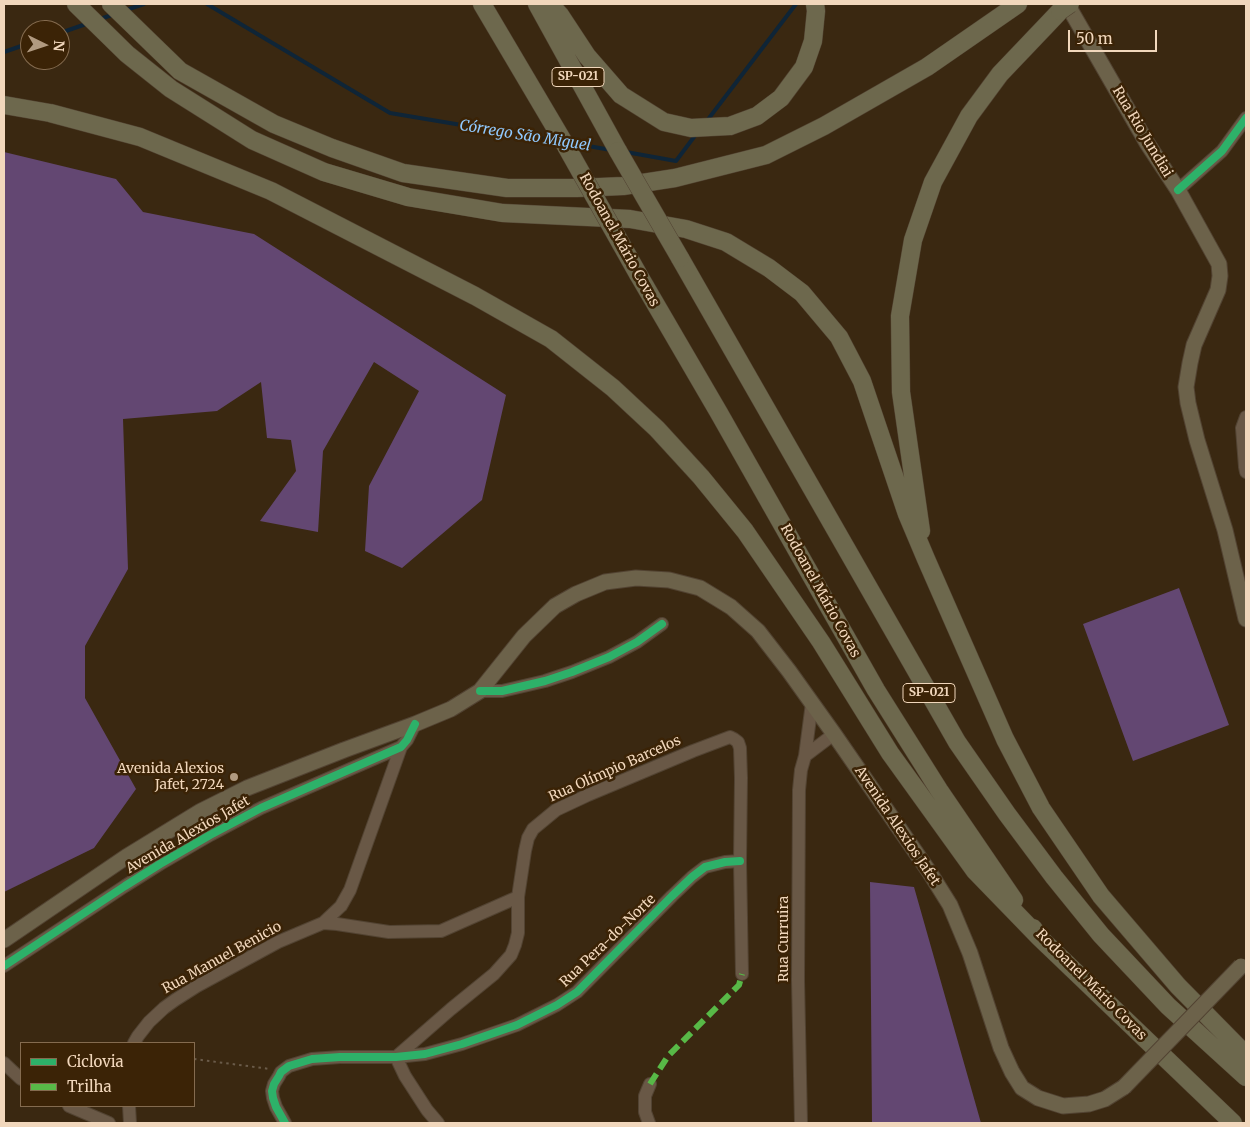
<!DOCTYPE html>
<meta charset="utf-8">
<style>
body{margin:0}
#map{position:relative;width:1250px;height:1127px;overflow:hidden;background:#3a2811;font-family:Merriweather,serif}
canvas{display:block}
.frame{position:absolute;inset:0;border:5px solid #f1d7bc;pointer-events:none}
.legend{position:absolute;left:20px;top:1042px;width:175px;height:65px;box-sizing:border-box;background:#3b2306;border:1px solid #846b4f;margin:0;padding:6px 9px;list-style:none;font-size:15px;color:#f1d7bc}
.legend li{display:flex;align-items:center;gap:10px;height:25px}
.legend b{width:25px;border:1px solid #846b4f}
.north{position:absolute;left:20px;top:20px;width:50px;height:50px;box-sizing:border-box;background:#3b2306;border:1px solid #846b4f;border-radius:50%;rotate:94deg;font-size:14px;font-weight:700;line-height:20px;text-align:center;color:#f1d7bc}
.north::after{content:'';display:block;margin:auto;width:18px;height:22px;background:#b19a80;clip-path:polygon(50% 0,100% 100%,50% 72%,0 100%)}
.scale{position:absolute;left:1068px;top:30px;width:89px;height:22px;box-sizing:border-box;border:2px solid #f1d7bc;border-top:0;padding-left:6px;font-size:15px;line-height:18px;white-space:nowrap;color:#f1d7bc;-webkit-text-stroke:4px #3b2306;paint-order:stroke}
</style>
<div id="map">
<canvas width="1250" height="1127"></canvas>
<div class="frame"></div>
<ul class="legend">
<li><b style="height:6px;background:#2db169"></b>Ciclovia</li>
<li><b style="height:6px;background:#58b947"></b>Trilha</li>
</ul>
<div class="north">N</div>
<div class="scale">50 m</div>
</div>
<script>
const context = document.querySelector('canvas').getContext('2d');
context.lineJoin = 'round';
function fill(path, color) {
  context.fillStyle = color;
  context.fill(path, 'evenodd');
}
function poly(rows) {
  const path = new Path2D();
  for (const r of rows) {
    path.moveTo(r[0], r[1]);
    for (let i = 2; i < r.length; i += 2) path.lineTo(r[i], r[i + 1]);
  }
  return path;
}
function strokePath(path, color, width, dash) {
  context.strokeStyle = color;
  context.lineWidth = width;
  context.lineCap = dash ? 'butt' : 'round';
  context.setLineDash(dash || []);
  context.stroke(path);
}
function drawText(font, color, halo, rows, align = 'center') {
  context.font = font + ' Merriweather,serif';
  context.lineWidth = 5;
  context.setLineDash([]);
  context.textBaseline = 'middle';
  context.strokeStyle = halo;
  context.fillStyle = color;
  for (const [text, x, y, turn = 0] of rows) {
    context.save();
    context.translate(x, y);
    context.rotate((+turn || 0) * Math.PI / 180);
    context.textAlign = isNaN(turn) ? turn : align;
    if (halo) context.strokeText(text, 0, 0);
    context.fillText(text, 0, 0);
    context.restore();
  }
}
fill(poly([
 [4,152,116,179,143,212,254,234,506,395,482,500,402,568,365,551,369,486,419,391,374,362,323,451,318,532,260,521,296,471,291,440,267,438,261,382,217,411,123,419,128,569,85,646,85,698,136,789,94,848,4,892],
 [1179,588,1229,725,1133,761,1083,624],
 [870,882,914,887,981,1123,872,1123]
]), '#634772');
strokePath(poly([
 [207,4,390,113,557,141],
 [126,10,144,4],
 [100,19,115,14],
 [60,33,89,23],
 [4,52,30,43],
 [706,122,796,4],
 [571,143,611,150],
 [626,152,676,161,697,133]
]), '#0f2537', 4);
const minor = poly([
 [1178,190,1222,151,1246,118],
 [1246,417,1242,428,1245,467,1246,472],
 [480,691,502,691,515,688,545,681,572,672,609,657,637,642,662,624],
 [805,756,834,734],
 [323,923,337,924,389,932,441,931,518,897],
 [4,966,125,886,160,864,210,835,261,808,401,747,407,740,415,724],
 [134,1043,138,1036,149,1022,164,1008,175,1000,197,986,278,942,323,923,341,906,350,890,401,747],
 [4,1063,21,1079],
 [69,1106,109,1123],
 [129,1106,130,1123],
 [285,1123,276,1107,273,1098,272,1091,274,1084,279,1076,281,1072,289,1066,312,1059,340,1057,396,1057,425,1054,462,1044,517,1025,557,1005,577,992,672,896,692,877,705,867,725,862,740,861],
 [438,1123,427,1110,405,1076,396,1057,451,1009,494,974,511,955,515,945,518,933,518,897,525,851,528,838,533,829,556,810,588,795,693,751,730,737,734,739,738,742,740,748,741,778,740,861,742,974],
 [649,1123,645,1112,645,1096,650,1084],
 [801,1123,798,980,799,790,801,770,805,756,812,703]
]);
const major = poly([
 [1067,4,1147,143,1178,190,1219,264,1220,276,1218,290,1194,345,1190,363,1186,387,1188,403,1197,440,1225,530,1246,619],
 [4,940,126,857,201,811,247,788,344,750,415,724,451,709,480,691,524,636,555,606,576,594,605,582,636,578,669,580,700,588,731,607,758,631,789,671,834,734,930,873,950,905,970,953,1001,1048,1012,1072,1022,1088,1038,1098,1063,1106,1089,1104,1105,1099,1124,1087]
]);
const highway = poly([
 [76,4,127,54,171,89,252,140,324,172,408,197,503,213,630,219,686,229,726,242,769,268,802,293,839,337,862,381,907,514,926,559,1005,739,1041,808,1101,896,1178,986,1246,1055],
 [111,4,180,71,274,124,332,148,403,173,507,188,577,188,623,186,675,178,766,155,824,126,927,67,1018,4],
 [482,4,566,146],
 [537,4,618,151],
 [550,4,560,15,587,56,621,95,664,122,691,128,730,126,757,116,781,98,804,67,813,41,816,11,815,4],
 [4,105,50,113,140,137,271,191,475,296,551,339,613,388,657,429,701,477,745,531,821,642,890,753,975,871,1039,937],
 [680,258,957,742,1007,814,1054,877,1101,935,1168,1006,1246,1077],
 [638,274,719,413,876,690,939,790,1014,900],
 [921,531,901,392,900,316,913,240,933,182,969,116,1000,74,1060,11],
 [1033,928,1039,937,1233,1123]
]);
strokePath(minor, '#524332', 14);
strokePath(major, '#524332', 17);
strokePath(highway, '#524332', 19);
strokePath(poly([
 [194,1059,270,1069]
]), '#6a5b49', 2, [2.5, 4]);
strokePath(minor, '#695846', 12);
strokePath(major, '#6c624a', 15);
strokePath(highway, '#6d684d', 18);
const majorBridge = poly([
 [1124,1087,1241,966]
]);
const highwayBridge = poly([
 [1060,11,1070,4],
 [566,146,638,274],
 [618,151,680,258]
]);
strokePath(majorBridge, '#524332', 17, []);
strokePath(highwayBridge, '#524332', 19, []);
strokePath(majorBridge, '#6c624a', 15);
strokePath(highwayBridge, '#6d684d', 18);
strokePath(poly([
 [650,1084,668,1056,739,985,742,974]
]), '#58b947', 6, [12, 6]);
strokePath(poly([
 [1178,190,1222,151,1246,118],
 [480,691,502,691,515,688,545,681,572,672,609,657,637,642,662,624],
 [4,966,125,886,160,864,210,835,261,808,401,747,407,740,415,724],
 [285,1123,276,1107,273,1098,272,1091,274,1084,279,1076,281,1072,289,1066,312,1059,340,1057,396,1057,425,1054,462,1044,517,1025,557,1005,577,992,672,896,692,877,705,867,725,862,740,861]
]), '#2db169', 8);
for (const [x, y, r, color] of [
 [234,777,5,"#b19a80"]
]) {
  const dot = new Path2D();
  dot.arc(x, y, r, 0, 2 * Math.PI);
  context.fillStyle = color;
  context.fill(dot);
  strokePath(dot, '#3b2306', 2);
}
for (const [x, y, w] of [
 [578,77,52],
 [929,693,52]
]) {
  const box = new Path2D();
  box.roundRect(x - w / 2, y - 9.5, w, 19, 4);
  context.fillStyle = '#3b2306';
  context.fill(box);
  strokePath(box, '#f1d7bc', 1);
}
drawText('bold 12px', '#f1d7bc', null, [
 ["SP-021",578,77],
 ["SP-021",929,693]
]);
drawText('14px', '#f1d7bc', '#3b2306', [
 ["Rua Rio Jundiai",1142,132,59],
 ["Rodoanel Mário Covas",619,240,61],
 ["Rodoanel Mário Covas",820,591,61],
 ["Rua Olímpio Barcelos",615,769,-24],
 ["Avenida Alexios Jafet",897,826,56],
 ["Avenida Alexios Jafet",188,835,-30],
 ["Rua Curruira",784,939,-90],
 ["Rua Pera-do-Norte",608,941,-44],
 ["Rua Manuel Benicio",222,958,-29],
 ["Rodoanel Mário Covas",1091,985,45]
]);
drawText('14px', '#f1d7bc', '#3b2306', [
 ["Avenida Alexios",224,769],
 ["Jafet, 2724",224,785]
], 'right');
drawText('italic 15px', '#90c9fe', '#3b2306', [
 ["Córrego São Miguel",525,136,9]
]);
</script>
